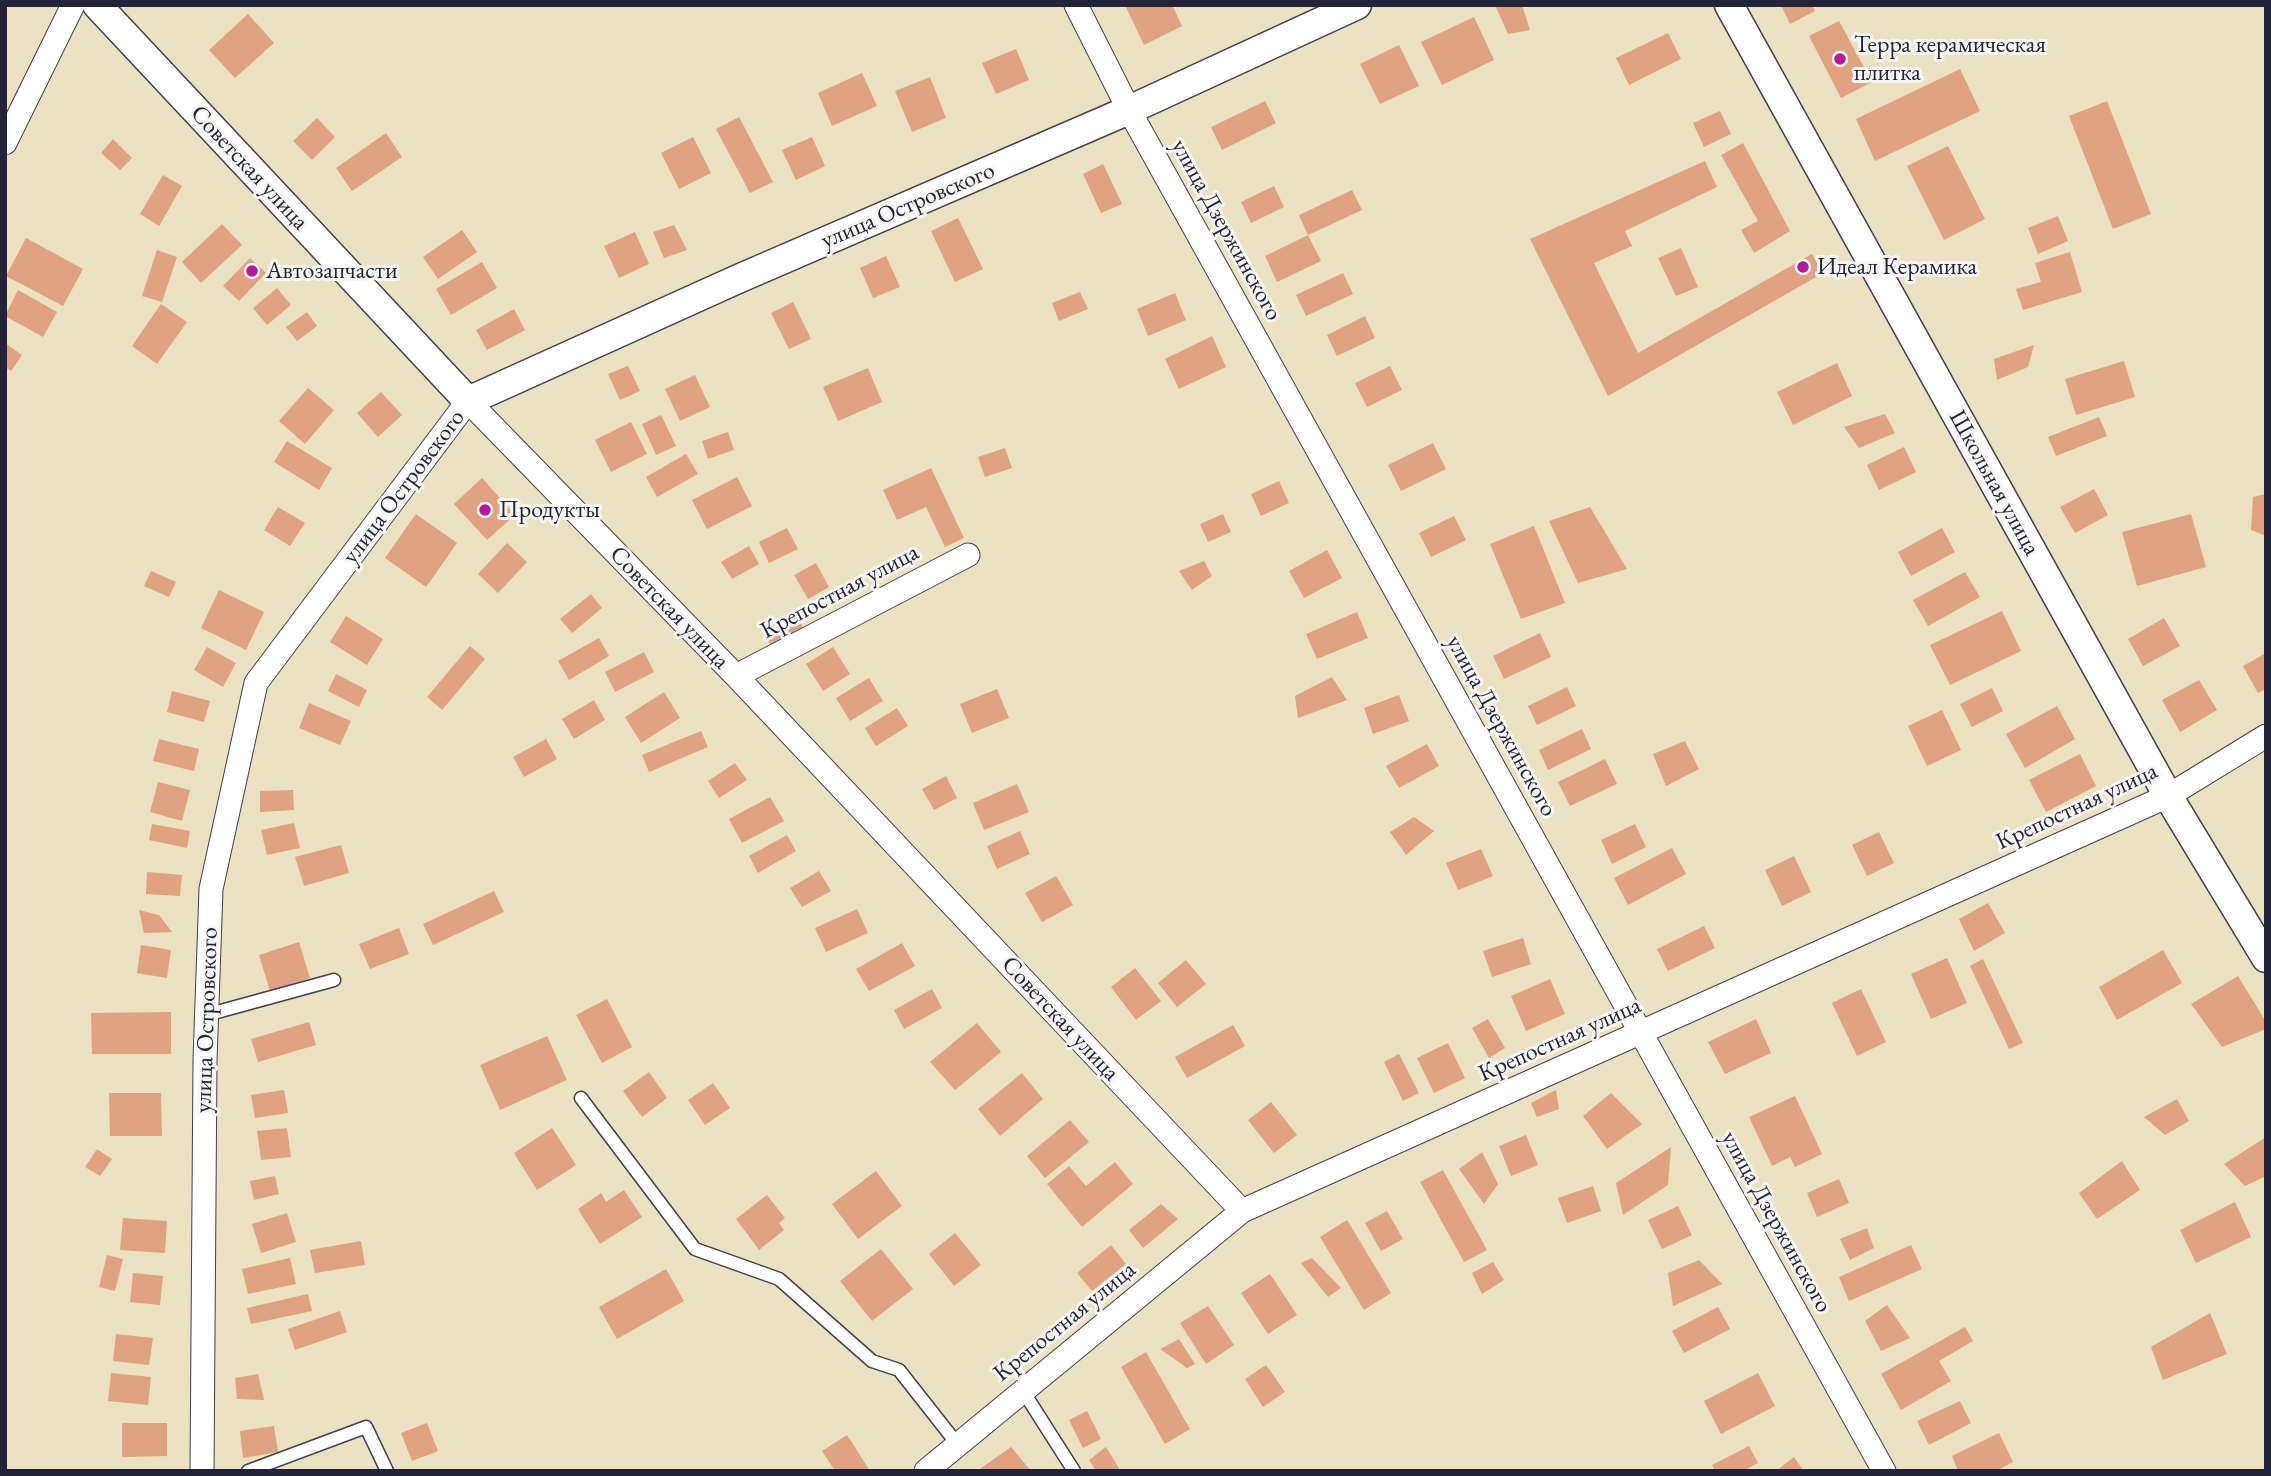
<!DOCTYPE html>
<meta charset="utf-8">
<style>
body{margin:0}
#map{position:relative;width:2271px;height:1476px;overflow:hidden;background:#eae2c0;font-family:"EB Garamond",serif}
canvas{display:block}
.frame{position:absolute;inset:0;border:7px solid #22223b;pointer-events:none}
</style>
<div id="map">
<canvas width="2271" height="1476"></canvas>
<div class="frame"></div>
</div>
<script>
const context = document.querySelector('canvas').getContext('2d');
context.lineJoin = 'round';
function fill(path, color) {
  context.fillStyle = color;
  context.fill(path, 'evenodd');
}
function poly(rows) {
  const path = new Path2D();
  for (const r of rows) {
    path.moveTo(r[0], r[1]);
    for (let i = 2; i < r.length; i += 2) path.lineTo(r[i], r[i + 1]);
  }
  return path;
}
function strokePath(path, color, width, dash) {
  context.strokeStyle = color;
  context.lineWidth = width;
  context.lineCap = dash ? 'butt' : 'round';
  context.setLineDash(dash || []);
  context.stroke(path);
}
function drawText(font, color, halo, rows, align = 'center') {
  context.font = font + ' "EB Garamond",serif';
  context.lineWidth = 6;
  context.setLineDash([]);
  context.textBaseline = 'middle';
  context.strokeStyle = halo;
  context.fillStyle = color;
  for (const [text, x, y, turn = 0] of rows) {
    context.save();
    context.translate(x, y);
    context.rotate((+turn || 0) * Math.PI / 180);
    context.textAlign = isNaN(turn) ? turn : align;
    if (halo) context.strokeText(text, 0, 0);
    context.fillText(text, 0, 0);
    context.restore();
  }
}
fill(poly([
 [1130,5,1172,5,1182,26,1144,45,1126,7],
 [1495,5,1522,5,1530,30,1508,34],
 [1781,5,1812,5,1815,11,1790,24],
 [248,14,274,43,235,78,209,50],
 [1474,17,1494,60,1442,85,1421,42],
 [1839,21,1872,82,1841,98,1809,36],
 [1668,33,1681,59,1629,85,1616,58],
 [1399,45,1419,86,1380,104,1360,64],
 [1016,49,1029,80,996,94,982,63],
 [1960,69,1980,111,1875,161,1856,119],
 [862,73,877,106,832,126,818,93],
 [930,77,946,118,912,132,895,91],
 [1265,101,1276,123,1222,150,1211,127],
 [2107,101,2151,214,2113,229,2069,116],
 [1720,111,1731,134,1704,147,1693,123],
 [739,117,773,182,750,193,716,129],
 [317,118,335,137,312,160,293,141],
 [386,133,402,157,352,191,336,168],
 [693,137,711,173,679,189,661,153],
 [812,137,825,166,796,180,782,150],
 [113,139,132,158,120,170,101,153],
 [1743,143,1790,231,1754,253,1741,230,1758,221,1721,155],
 [1948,146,1985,219,1944,240,1907,166],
 [1705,161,1717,187,1625,231,1632,246,1594,263,1638,353,1812,254,1823,273,1608,396,1530,239],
 [1103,164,1122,204,1101,213,1083,174],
 [163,175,182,186,159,226,140,214],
 [1274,186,1284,207,1251,223,1241,202],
 [1352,190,1362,210,1308,235,1299,215],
 [2058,216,2068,241,2038,254,2028,228],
 [958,218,983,269,955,282,931,231],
 [222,224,242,245,201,283,182,262],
 [674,225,687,250,664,258,653,232],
 [462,230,477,252,438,279,423,257],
 [635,232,649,264,619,278,604,246],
 [1308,235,1321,261,1277,282,1265,256],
 [26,238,83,269,63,306,6,276],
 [1681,248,1698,287,1676,296,1658,258],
 [157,250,177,257,162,302,142,296],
 [2070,252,2082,292,2023,310,2016,289,2041,282,2035,263],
 [886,256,900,287,873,298,860,268],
 [250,258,266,273,239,301,223,286],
 [482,262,497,288,451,315,436,289],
 [1343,273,1353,294,1306,316,1296,295],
 [277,288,291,305,267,325,253,308],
 [18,290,57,312,43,337,5,316],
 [1080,292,1088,309,1059,321,1052,303],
 [1175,293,1186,320,1148,336,1137,309],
 [793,302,811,339,789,349,771,313],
 [161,304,187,322,157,364,132,346],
 [514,309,525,330,487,350,476,330],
 [307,312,317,326,297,341,286,327],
 [1365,316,1375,338,1337,356,1327,335],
 [1212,336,1226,367,1179,389,1165,359],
 [5,343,22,355,11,371,5,367],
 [2034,345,2028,367,1997,380,1994,359],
 [2124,361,2135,397,2076,415,2065,379],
 [1837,363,1852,396,1793,425,1777,392],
 [628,366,640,391,620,400,608,374],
 [1390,366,1402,390,1367,407,1355,383],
 [868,368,882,402,838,421,823,387],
 [695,375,710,407,680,421,665,389],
 [308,388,334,410,305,444,279,421],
 [381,392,402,415,378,437,357,413],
 [1885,414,1895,433,1859,448,1844,427],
 [661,415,676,446,656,455,642,424],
 [2099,417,2107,436,2056,456,2048,437],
 [631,422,647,454,611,472,595,440],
 [728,432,734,450,708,459,702,441],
 [287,441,332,468,319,490,274,462],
 [1433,443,1446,469,1401,491,1388,465],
 [1904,447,1916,472,1879,490,1867,465],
 [1005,448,1012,468,985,477,978,457],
 [686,454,698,474,657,497,646,477],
 [931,468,964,538,945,547,926,507,897,520,883,490],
 [737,477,752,506,707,529,692,500],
 [482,478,515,515,487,540,454,504],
 [1279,481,1289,503,1261,516,1251,494],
 [2094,489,2108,515,2075,533,2060,507],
 [2266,494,2266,536,2251,530,2253,497],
 [278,507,305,523,290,546,264,530],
 [1590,507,1627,569,1578,583,1549,521],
 [416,514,457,543,426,587,385,558],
 [1223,514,1231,532,1208,542,1200,524],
 [2191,514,2206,567,2137,586,2122,532],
 [1454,516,1466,540,1431,557,1419,533],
 [1534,526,1565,603,1521,619,1490,544],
 [787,528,798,549,769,563,759,542],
 [1942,528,1955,552,1911,576,1898,552],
 [507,543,527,562,498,593,478,574],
 [749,546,759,564,732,579,721,562],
 [1327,550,1342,578,1304,598,1289,571],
 [1204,561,1212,576,1192,590,1179,571],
 [816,563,829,587,808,599,794,575],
 [151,571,176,582,169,597,144,586],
 [1965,572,1980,597,1928,626,1913,600],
 [219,590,264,612,246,650,201,628],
 [591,594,602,608,572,633,560,619],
 [2002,611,2021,651,1950,685,1930,645],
 [1357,612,1368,638,1317,659,1306,634],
 [796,615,806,633,774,651,764,633],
 [346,616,383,639,367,665,330,642],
 [2164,618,2180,646,2143,666,2128,639],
 [1540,633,1551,657,1504,679,1493,656],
 [599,638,609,656,569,680,558,661],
 [470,646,485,659,442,710,427,697],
 [207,647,236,663,223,687,194,670],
 [833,647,850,674,823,691,806,664],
 [644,652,654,672,615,692,605,672],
 [2266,653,2266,689,2258,693,2243,666],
 [336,674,367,690,359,707,328,691],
 [1332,677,1347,700,1298,718,1295,696],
 [869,678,883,701,850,721,836,698],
 [2199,680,2217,710,2180,732,2162,700],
 [1567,687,1576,706,1537,725,1528,706],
 [1992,688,2003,711,1972,727,1960,704],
 [997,689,1009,718,972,733,960,704],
 [172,691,210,701,204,722,167,712],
 [664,692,680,718,641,743,625,717],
 [1399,695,1409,721,1373,734,1364,708],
 [594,700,605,720,574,739,562,719],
 [309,703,351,721,340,745,299,728],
 [2057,706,2075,739,2025,768,2006,734],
 [897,708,908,726,876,746,865,728],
 [1942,710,1961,750,1927,766,1908,726],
 [1582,729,1591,749,1548,770,1539,750],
 [701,731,708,747,649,772,642,755],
 [159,739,199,749,194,771,153,761],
 [546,739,557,759,524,777,513,757],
 [1685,741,1699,769,1666,786,1653,754],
 [1427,744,1439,766,1399,788,1386,766],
 [2080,754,2096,786,2046,812,2029,780],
 [1605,759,1617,784,1570,806,1558,782],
 [735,763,747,780,719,798,708,781],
 [946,776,957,798,934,810,922,789],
 [158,782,190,790,182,821,150,812],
 [1017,784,1029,812,984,830,973,803],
 [293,790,294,810,260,812,260,791],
 [770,797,784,821,742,843,729,819],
 [1414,817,1434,831,1406,855,1390,832],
 [294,823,300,848,267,855,261,830],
 [152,824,190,831,187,848,149,840],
 [1635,824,1646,847,1612,864,1601,840],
 [1020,831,1030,854,997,869,987,846],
 [1879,832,1894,863,1867,876,1852,845],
 [787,835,796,851,758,873,749,856],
 [341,845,349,873,304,886,295,857],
 [1672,848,1686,874,1628,905,1614,878],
 [1481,849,1493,876,1458,890,1446,863],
 [1794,856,1811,892,1782,906,1765,870],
 [819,871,831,891,802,907,790,888],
 [147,872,182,875,180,896,146,894],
 [1056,876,1073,905,1042,922,1025,893],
 [494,891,504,912,433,945,423,924],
 [1988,903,2005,933,1974,951,1959,919],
 [857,909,868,933,826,952,815,928],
 [139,910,159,915,172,932,144,933],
 [1704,926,1715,948,1668,971,1657,949],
 [399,928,409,954,370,969,359,944],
 [1523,938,1531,964,1492,977,1483,951],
 [299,942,310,978,270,991,259,955],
 [902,943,915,966,869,991,856,969],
 [141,945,171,950,167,978,137,973],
 [2163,950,2182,983,2117,1020,2099,987],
 [1947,958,1967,1003,1931,1019,1911,974],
 [1983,959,2023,1043,2009,1049,1970,966],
 [1186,960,1206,984,1177,1007,1158,983],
 [1135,968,1161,1001,1136,1020,1111,987],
 [2238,976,2266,1022,2266,1029,2222,1047,2191,1004],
 [1550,979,1565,1014,1526,1031,1511,996],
 [932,989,942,1008,904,1029,894,1010],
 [1861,989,1886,1042,1857,1056,1832,1003],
 [607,999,632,1047,602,1063,576,1015],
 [171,1012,171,1054,92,1054,91,1013],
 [1488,1019,1505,1048,1489,1058,1472,1028],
 [1756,1019,1771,1053,1725,1074,1708,1042],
 [309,1022,316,1045,258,1062,251,1039],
 [977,1023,1001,1052,955,1090,930,1062],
 [1233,1025,1245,1046,1187,1078,1175,1057],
 [547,1036,567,1080,500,1110,480,1065],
 [1448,1043,1465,1078,1434,1093,1417,1058],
 [1399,1054,1419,1093,1403,1101,1384,1062],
 [649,1072,667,1098,642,1117,623,1091],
 [1022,1073,1043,1099,1000,1136,978,1109],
 [713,1083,730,1108,705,1125,688,1100],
 [284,1090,288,1113,255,1118,251,1095],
 [1556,1090,1559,1109,1537,1117,1531,1103],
 [109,1093,161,1093,162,1136,110,1136],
 [1611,1093,1642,1124,1607,1149,1583,1116],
 [1795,1096,1822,1154,1795,1167,1790,1157,1772,1166,1749,1117],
 [2177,1099,2189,1121,2165,1135,2144,1117],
 [1271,1102,1297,1135,1274,1153,1248,1120],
 [1070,1120,1089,1142,1045,1178,1027,1156],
 [287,1128,291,1157,261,1160,257,1131],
 [552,1128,576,1165,537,1190,514,1153],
 [1526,1135,1538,1165,1511,1176,1499,1146],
 [2266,1137,2266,1176,2245,1186,2224,1164],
 [1671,1147,1668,1185,1623,1215,1616,1183],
 [97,1149,112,1159,100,1176,85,1167],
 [1482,1152,1498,1184,1484,1204,1459,1169],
 [2122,1161,2140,1190,2097,1219,2079,1193],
 [1115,1162,1133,1184,1082,1227,1047,1184,1069,1166,1086,1186],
 [1443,1170,1487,1250,1464,1262,1420,1182],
 [876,1171,902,1206,858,1239,832,1204],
 [275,1176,279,1194,254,1200,250,1181],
 [1839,1179,1849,1203,1817,1217,1807,1193],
 [1593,1186,1601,1211,1567,1223,1558,1198],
 [624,1190,642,1217,600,1244,578,1209,601,1193,606,1202],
 [767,1195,785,1218,779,1223,784,1230,759,1250,736,1219],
 [2235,1202,2251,1237,2196,1263,2180,1230],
 [1161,1204,1178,1219,1143,1248,1129,1230],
 [1678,1206,1692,1235,1662,1249,1648,1220],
 [1387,1211,1403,1239,1381,1251,1365,1223],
 [287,1213,296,1242,261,1253,252,1224],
 [123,1218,167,1221,165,1253,120,1250],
 [1347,1220,1391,1293,1364,1310,1320,1237],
 [1867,1228,1874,1248,1850,1260,1840,1239],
 [955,1233,981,1265,954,1286,929,1254],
 [361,1241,365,1265,315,1273,310,1250],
 [1111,1245,1126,1264,1092,1291,1077,1273],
 [1911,1245,1922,1269,1849,1301,1839,1277],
 [881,1249,913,1289,872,1321,840,1281],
 [107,1255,123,1259,115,1291,99,1287],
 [290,1258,296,1284,248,1294,242,1269],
 [1312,1258,1341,1288,1328,1297,1301,1263],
 [1699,1260,1722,1284,1673,1306,1668,1273],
 [1493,1262,1504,1280,1482,1294,1472,1273],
 [666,1269,684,1301,617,1339,599,1307],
 [133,1273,163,1276,160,1305,130,1302],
 [1270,1274,1297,1315,1268,1334,1241,1293],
 [308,1294,312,1311,251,1324,247,1308],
 [1887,1305,1910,1338,1881,1351,1865,1321],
 [1208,1306,1234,1345,1206,1364,1180,1323],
 [1718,1307,1730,1329,1684,1353,1672,1331],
 [340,1311,347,1332,295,1350,288,1329],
 [2210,1313,2227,1354,2163,1380,2151,1347],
 [1965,1327,1973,1341,1939,1361,1951,1381,1901,1410,1881,1374],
 [116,1334,153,1338,149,1365,113,1361],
 [1179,1339,1195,1364,1187,1368,1160,1349],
 [1146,1352,1190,1429,1165,1444,1121,1367],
 [1266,1365,1285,1392,1263,1407,1245,1379],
 [111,1373,151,1377,148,1405,108,1401],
 [1758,1373,1775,1406,1721,1434,1704,1401],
 [258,1374,264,1400,237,1399,235,1378],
 [1960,1401,1971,1423,1929,1445,1917,1421],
 [1087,1411,1101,1439,1083,1448,1069,1420],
 [122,1423,167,1423,167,1456,122,1457],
 [427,1423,438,1451,412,1461,401,1433],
 [274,1426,278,1452,243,1458,240,1431],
 [1999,1433,2013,1462,1996,1471,1958,1471,1952,1456],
 [847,1435,870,1471,835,1471,822,1451],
 [1749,1446,1758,1463,1743,1471,1715,1471,1712,1465],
 [1011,1447,1031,1471,977,1471],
 [1106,1447,1120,1470,1096,1471,1089,1460],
 [1794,1457,1804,1471,1776,1471]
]), '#e0a281');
const service = poly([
 [206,1015,334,980],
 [581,1098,695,1249,779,1279,872,1361,899,1370,958,1445],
 [1023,1391,1074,1471],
 [248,1471,366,1427,387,1471]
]);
const minor = poly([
 [1076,5,1129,110,1884,1471],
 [5,143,73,5],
 [736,676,968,555],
 [202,1471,205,1060,211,889,256,683,468,401,736,676,1242,1211],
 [926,1471,1242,1211,2168,796,2266,736]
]);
const tertiary = poly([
 [97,5,468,401,738,279,1129,110,1357,5],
 [1729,5,2168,796,2266,958]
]);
strokePath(service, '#403f4f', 15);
strokePath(minor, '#403f4f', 25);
strokePath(tertiary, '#403f4f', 31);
strokePath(service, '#fff', 12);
strokePath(minor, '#fff', 23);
strokePath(tertiary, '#fff', 28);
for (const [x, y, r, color] of [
 [1840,59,7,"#b5179e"],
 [1803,267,7,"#b5179e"],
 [252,271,7,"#b5179e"],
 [485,510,7,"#b5179e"]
]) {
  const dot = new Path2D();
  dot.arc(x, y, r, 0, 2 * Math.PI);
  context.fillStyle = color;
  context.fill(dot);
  strokePath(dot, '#f6f6f2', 2.5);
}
drawText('24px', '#22223b', '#f6f6f2', [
 ["Терра керамическая",1854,45],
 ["плитка",1854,73],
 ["Идеал Керамика",1817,267],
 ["Автозапчасти",266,271],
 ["Продукты",499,510]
], 'left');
drawText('24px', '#22223b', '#f6f6f2', [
 ["Советская улица",249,168,47],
 ["улица Островского",908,206,-23],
 ["улица Дзержинского",1226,230,61],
 ["Школьная улица",1994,483,61],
 ["улица Островского",404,487,-53],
 ["Крепостная улица",840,592,-28],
 ["Советская улица",669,608,46],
 ["улица Дзержинского",1501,726,61],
 ["Крепостная улица",2077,807,-25],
 ["Советская улица",1060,1019,47],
 ["улица Островского",207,1020,-88],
 ["Крепостная улица",1560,1040,-24],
 ["улица Дзержинского",1776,1222,61],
 ["Крепостная улица",1065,1322,-39]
]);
</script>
